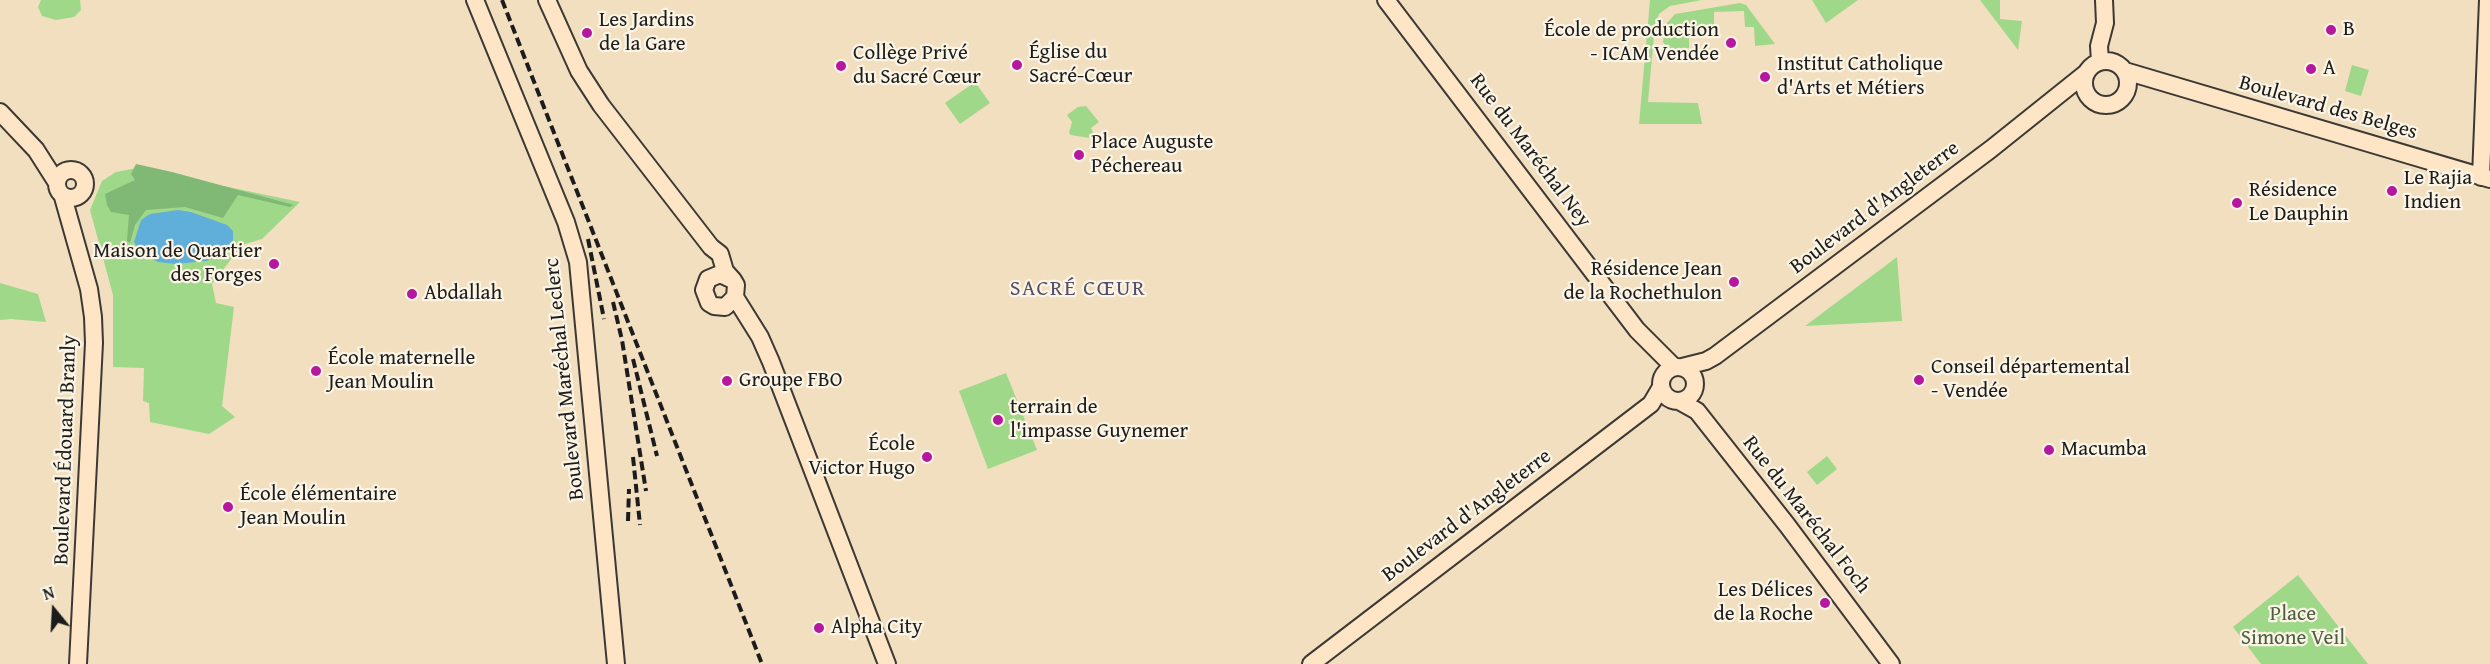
<!DOCTYPE html>
<meta charset="utf-8">
<style>
body{margin:0}
#map{position:relative;width:2490px;height:664px;overflow:hidden;background:#f1dfc0;font-family:"Gentium Book Plus",serif}
canvas{display:block}
.north{position:absolute;left:24px;top:580px;width:60px;height:60px;-webkit-text-stroke:4px #fcf5e5;paint-order:stroke;rotate:342deg;font-size:16px;font-weight:700;line-height:24px;text-align:center;color:#1c1c1c}
.north::after{content:'';display:block;margin:auto;width:21px;height:27px;background:#1c1c1c;clip-path:polygon(50% 0,100% 100%,50% 72%,0 100%)}
</style>
<div id="map">
<canvas width="2490" height="664"></canvas>
<div class="north">N</div>
</div>
<script>
const context = document.querySelector('canvas').getContext('2d');
context.lineJoin = 'round';
function fill(path, color) {
  context.fillStyle = color;
  context.fill(path, 'evenodd');
}
function poly(rows) {
  const path = new Path2D();
  for (const r of rows) {
    if (r.length === 3) {
      path.moveTo(r[0] + r[2], r[1]);
      path.arc(r[0], r[1], r[2], 0, 2 * Math.PI);
      continue;
    }
    path.moveTo(r[0], r[1]);
    for (let i = 2; i < r.length; i += 2) path.lineTo(r[i], r[i + 1]);
  }
  return path;
}
function strokePath(path, color, width, dash) {
  context.strokeStyle = color;
  context.lineWidth = width;
  context.lineCap = dash ? 'butt' : 'round';
  context.setLineDash(dash || []);
  context.stroke(path);
}
function drawText(font, color, halo, rows, align = 'center') {
  context.font = font + ' "Gentium Book Plus",serif';
  context.lineWidth = 4.5;
  context.setLineDash([]);
  context.textBaseline = 'middle';
  context.strokeStyle = halo;
  context.fillStyle = color;
  for (const [text, x, y, turn = 0] of rows) {
    context.save();
    context.translate(x, y);
    context.rotate((+turn || 0) * Math.PI / 180);
    context.textAlign = isNaN(turn) ? turn : align;
    if (halo) context.strokeText(text, 0, 0);
    context.fillText(text, 0, 0);
    context.restore();
  }
}
fill(poly([
 [41,0,80,0,81,10,74,17,56,20,42,16,38,7],
 [1650,0,1702,0,1670,6,1659,14,1655,24,1648,102,1698,103,1702,124,1639,124],
 [1812,0,1858,0,1826,23],
 [1980,0,2000,0,2000,19,2022,21,2018,50],
 [1740,3,1746,5,1775,44,1755,46,1754,27,1745,27,1744,11,1714,12,1714,29,1689,30,1689,48,1672,51,1667,48,1663,42,1666,24,1675,14],
 [2352,65,2369,70,2361,96,2345,91],
 [975,82,990,103,960,124,945,103],
 [1086,106,1099,122,1091,128,1096,139,1071,135,1069,133,1072,122,1067,115,1078,107],
 [137,168,300,202,262,239,242,245,212,284,216,303,234,307,222,406,235,417,209,434,150,422,149,403,143,401,144,368,113,367,113,295,90,210,102,181,116,172],
 [1897,257,1902,321,1805,326],
 [0,283,38,294,46,322,11,319,0,320],
 [1006,373,1037,450,988,469,959,391],
 [1827,456,1837,469,1817,485,1807,472],
 [2298,575,2368,664,2261,664,2233,627]
]), '#a0d88a');
fill(poly([
 [136,164,172,172,294,205,290,207,238,195,223,218,185,207,146,210,135,225,130,243,127,241,129,215,111,212,107,205,105,194,135,180,131,174]
]), '#80b876');
fill(poly([
 [178,210,191,212,227,225,233,231,233,240,228,249,218,257,206,261,176,264,158,262,142,254,134,242,141,220,150,214]
]), '#60afda');
const secondary = poly([
 [475,0,566,222,578,262,616,664],
 [547,0,579,71,601,105,711,247,720,254,725,271,733,280,736,285,735,297,725,307,714,306,709,303,704,290,708,279,720,274,733,280],
 [1386,0,1637,330,1674,367],
 [2106,83,22],
 [2100,61,2099,46,2105,23,2104,0],
 [2125,71,2490,179],
 [0,112,36,150,57,183],
 [71,184,14],
 [2481,177,2488,0],
 [63,197,89,289,93,317,94,343,78,664],
 [735,297,760,337,771,362,887,664],
 [1682,367,1706,361,1715,356,1991,149,2086,73],
 [1678,384,17],
 [1679,401,1697,411,1787,525,1891,664],
 [1311,664,1651,404,1661,387]
]);
strokePath(secondary, '#3c3935', 20);
strokePath(secondary, '#fde5c5', 16);
strokePath(poly([
 [502,0,762,664],
 [588,239,604,319],
 [613,302,622,340,646,491],
 [633,359,657,456],
 [633,457,640,525],
 [628,521,629,489]
]), '#1c1c1c', 4, [9, 4.5]);
for (const [x, y, r, color] of [
 [2331,30,6,"#b5179e"],
 [587,33,6,"#b5179e"],
 [1731,43,6,"#b5179e"],
 [1017,65,6,"#b5179e"],
 [841,66,6,"#b5179e"],
 [2311,69,6,"#b5179e"],
 [1765,77,6,"#b5179e"],
 [1079,155,6,"#b5179e"],
 [2392,191,6,"#b5179e"],
 [2237,203,6,"#b5179e"],
 [274,264,6,"#b5179e"],
 [1734,282,6,"#b5179e"],
 [412,294,6,"#b5179e"],
 [316,371,6,"#b5179e"],
 [1919,380,6,"#b5179e"],
 [727,381,6,"#b5179e"],
 [998,420,6,"#b5179e"],
 [2049,450,6,"#b5179e"],
 [927,457,6,"#b5179e"],
 [228,507,6,"#b5179e"],
 [1825,603,6,"#b5179e"],
 [819,628,6,"#b5179e"]
]) {
  const dot = new Path2D();
  dot.arc(x, y, r, 0, 2 * Math.PI);
  context.fillStyle = color;
  context.fill(dot);
  strokePath(dot, '#fcf5e5', 2);
}
drawText('21px', '#1c1c1c', '#fcf5e5', [
 ["Les Jardins",599,21],
 ["de la Gare",599,45],
 ["B",2343,30],
 ["École de production",1719,31,"right"],
 ["- ICAM Vendée",1719,55,"right"],
 ["Église du",1029,53],
 ["Sacré-Cœur",1029,77],
 ["Collège Privé",853,54],
 ["du Sacré Cœur",853,78],
 ["Institut Catholique",1777,65],
 ["d'Arts et Métiers",1777,89],
 ["A",2323,69],
 ["Place Auguste",1091,143],
 ["Péchereau",1091,167],
 ["Le Rajia",2404,179],
 ["Indien",2404,203],
 ["Résidence",2249,191],
 ["Le Dauphin",2249,215],
 ["Maison de Quartier",262,252,"right"],
 ["des Forges",262,276,"right"],
 ["Résidence Jean",1722,270,"right"],
 ["de la Rochethulon",1722,294,"right"],
 ["Abdallah",424,294],
 ["École maternelle",328,359],
 ["Jean Moulin",328,383],
 ["Conseil départemental",1931,368],
 ["- Vendée",1931,392],
 ["Groupe FBO",739,381],
 ["terrain de",1010,408],
 ["l'impasse Guynemer",1010,432],
 ["École",915,445,"right"],
 ["Victor Hugo",915,469,"right"],
 ["Macumba",2061,450],
 ["École élémentaire",240,495],
 ["Jean Moulin",240,519],
 ["Les Délices",1813,591,"right"],
 ["de la Roche",1813,615,"right"],
 ["Alpha City",831,628]
], 'left');
drawText('21px', '#1c1c1c', '#fcf5e5', [
 ["Boulevard des Belges",2328,108,16],
 ["Rue du Maréchal Ney",1530,151,53],
 ["Boulevard d'Angleterre",1875,208,-37],
 ["Boulevard Maréchal Leclerc",565,379,-96],
 ["Boulevard Édouard Branly",66,450,-88],
 ["Rue du Maréchal Foch",1806,515,52],
 ["Boulevard d'Angleterre",1467,516,-37]
]);
drawText('21px', '#4a5e42', '#fcf5e5', [
 ["Place",2293,615],
 ["Simone Veil",2293,639]
]);
context.letterSpacing = '1.5px';
drawText('22px', '#544e68', '#fcf5e5', [
 ["SACRÉ CŒUR",1078,289]
]);
context.letterSpacing = '0px';
</script>
